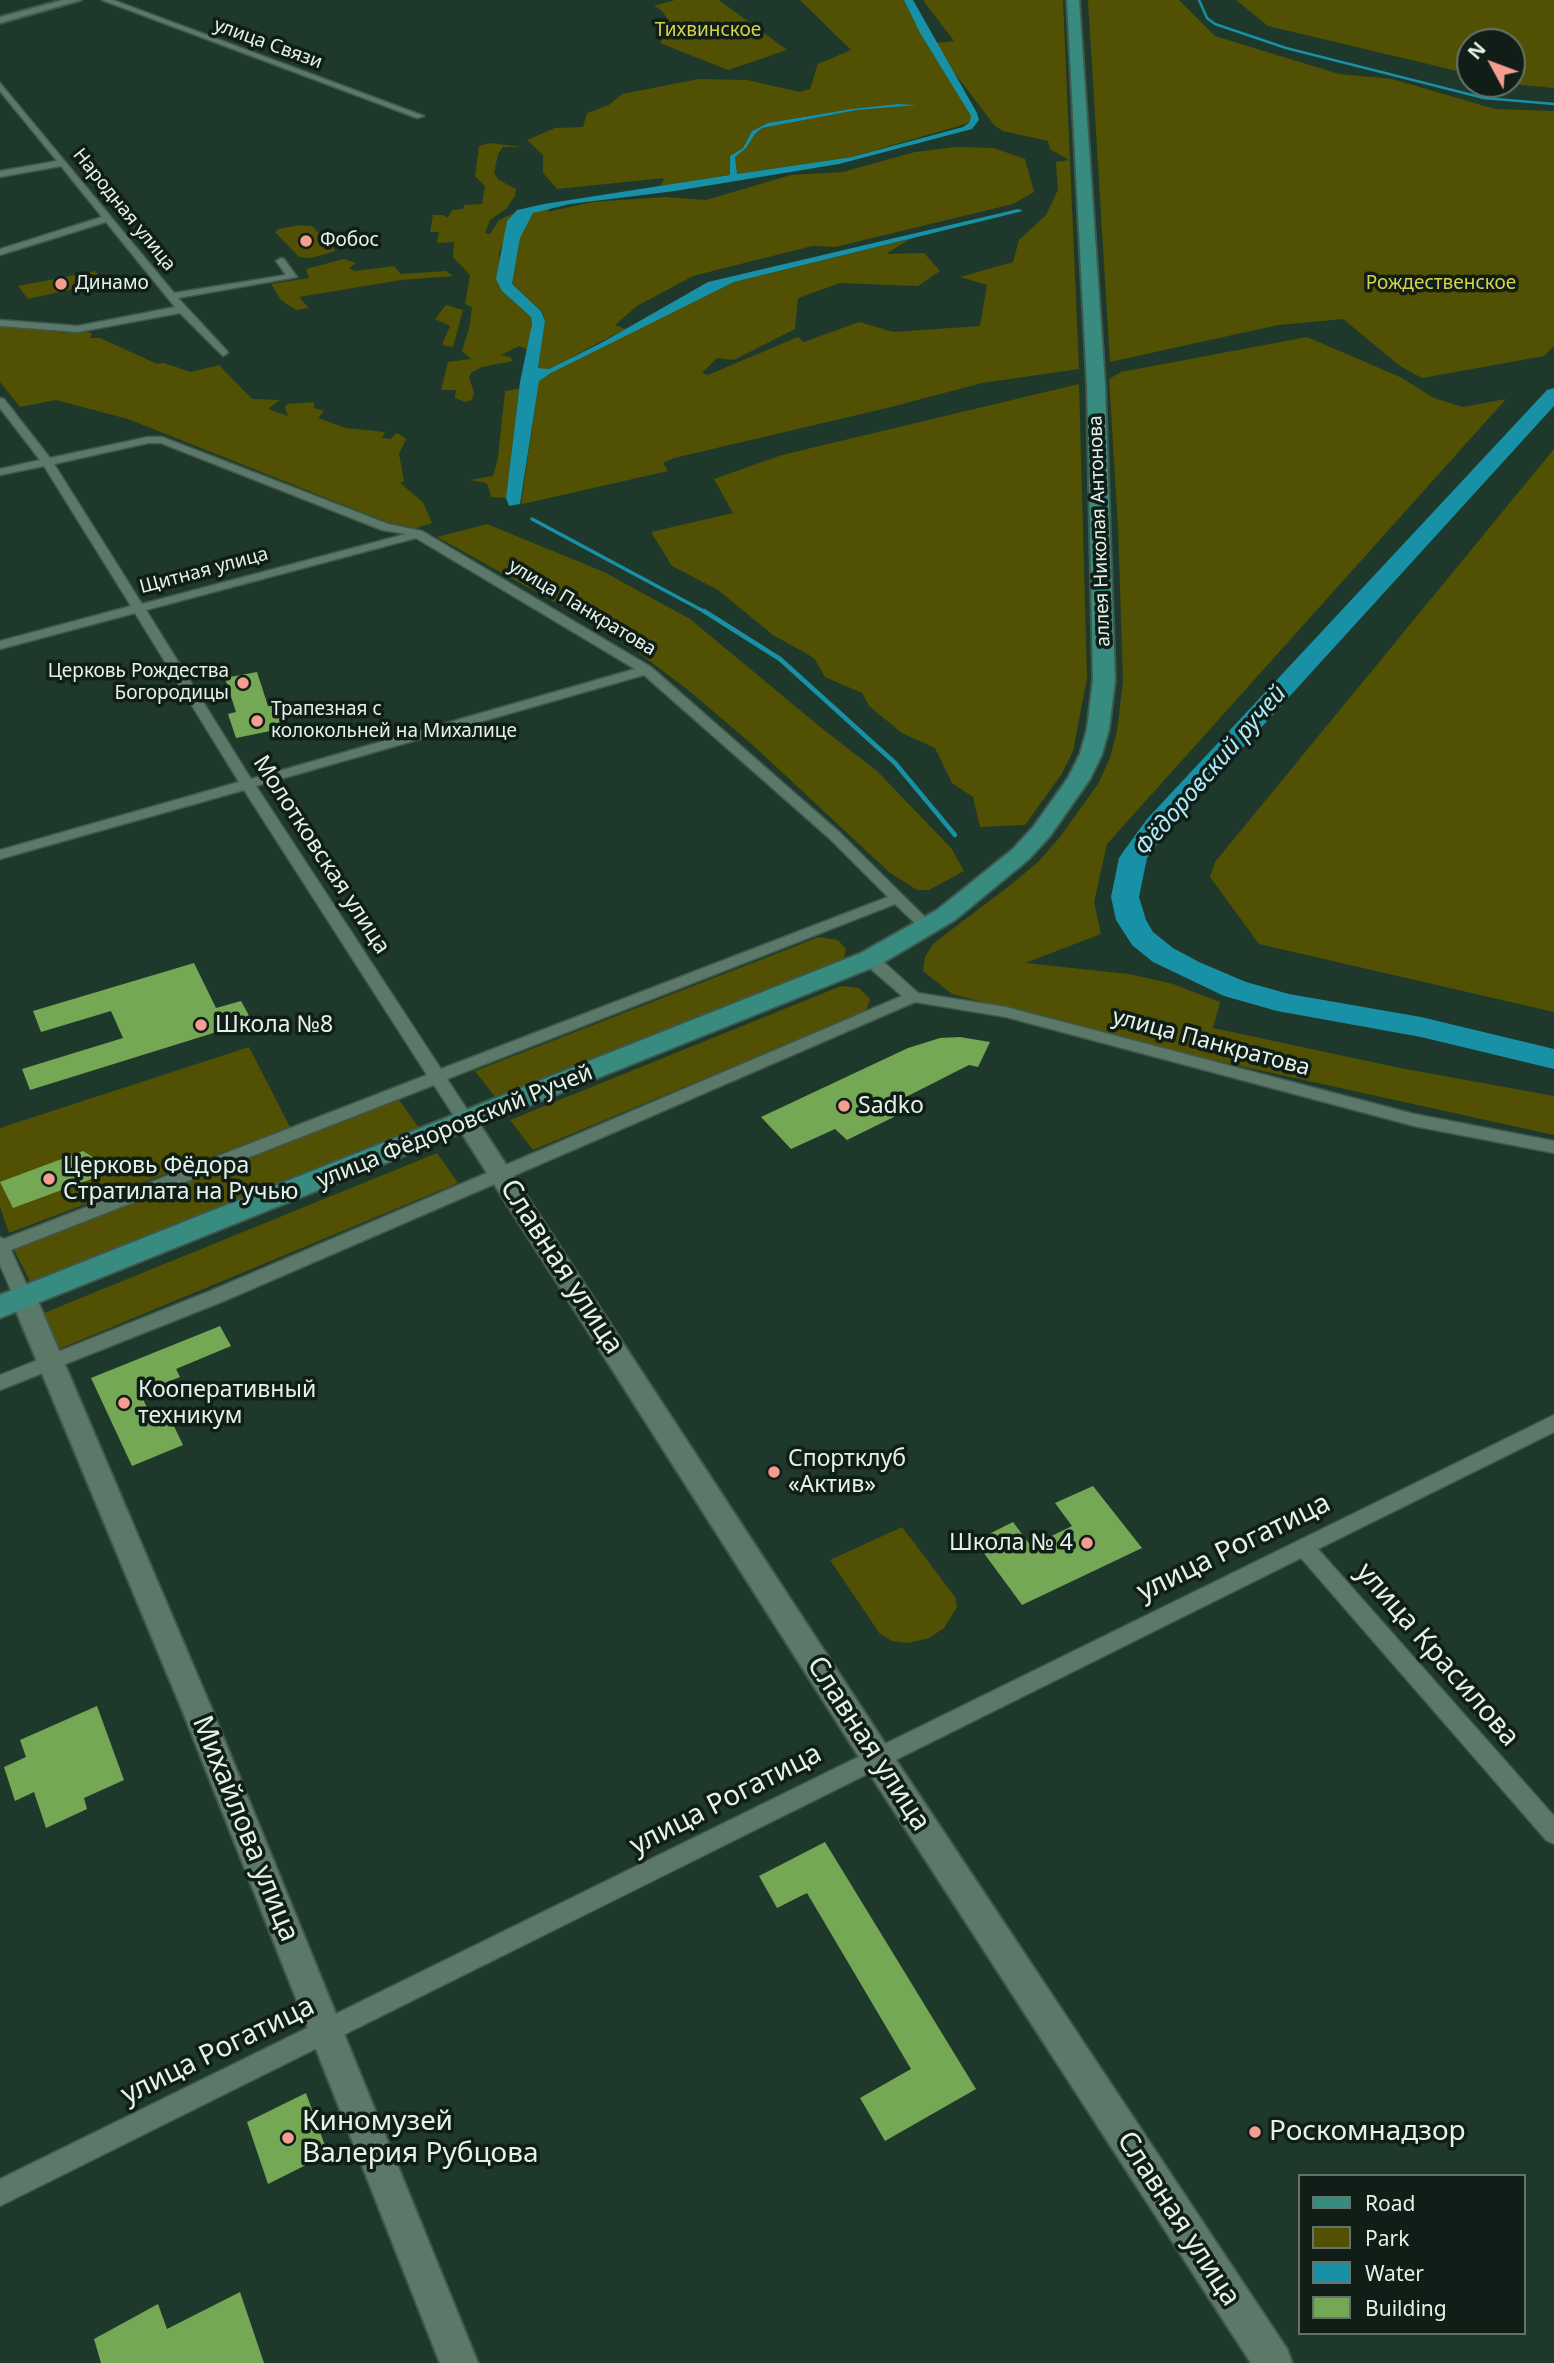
<!DOCTYPE html>
<meta charset="utf-8">
<style>
body{margin:0}
#map{position:relative;width:1554px;height:2363px;overflow:hidden;background:#1e392b;font-family:"Noto Sans",sans-serif}
canvas{display:block}
.legend{position:absolute;left:1298px;top:2174px;width:228px;height:161px;box-sizing:border-box;background:#111d17;border:2px solid #65736b;margin:0;padding:9px 12px;list-style:none;font-size:21px;color:#e3f3ea}
.legend li{display:flex;align-items:center;gap:14px;height:35px}
.legend b{width:35px;border:2px solid #65736b}
.north{position:absolute;left:1456px;top:28px;width:70px;height:70px;box-sizing:border-box;background:#111d17;border:2px solid #65736b;border-radius:50%;rotate:311deg;font-size:19px;font-weight:700;line-height:28px;text-align:center;color:#e3f3ea}
.north::after{content:'';display:block;margin:auto;width:24px;height:32px;background:#f59d90;clip-path:polygon(50% 0,100% 100%,50% 72%,0 100%)}
</style>
<div id="map">
<canvas width="1554" height="2363"></canvas>
<ul class="legend">
<li><b style="height:9px;background:#388b7f"></b>Road</li>
<li><b style="height:19px;background:#525103"></b>Park</li>
<li><b style="height:19px;background:#1890a6"></b>Water</li>
<li><b style="height:19px;background:#75a855"></b>Building</li>
</ul>
<div class="north">N</div>
</div>
<script>
const context = document.querySelector('canvas').getContext('2d');
context.lineJoin = 'round';
function fill(path, color) {
  context.fillStyle = color;
  context.fill(path, 'evenodd');
}
function poly(rows) {
  const path = new Path2D();
  for (const r of rows) {
    path.moveTo(r[0], r[1]);
    for (let i = 2; i < r.length; i += 2) path.lineTo(r[i], r[i + 1]);
  }
  return path;
}
function strokePath(path, color, width, dash) {
  context.strokeStyle = color;
  context.lineWidth = width;
  context.lineCap = dash ? 'butt' : 'round';
  context.setLineDash(dash || []);
  context.stroke(path);
}
function drawText(font, color, halo, rows, align = 'center') {
  context.font = font + ' "Noto Sans",sans-serif';
  context.lineWidth = 7;
  context.setLineDash([]);
  context.textBaseline = 'middle';
  context.strokeStyle = halo;
  context.fillStyle = color;
  for (const [text, x, y, turn = 0] of rows) {
    context.save();
    context.translate(x, y);
    context.rotate((+turn || 0) * Math.PI / 180);
    context.textAlign = isNaN(turn) ? turn : align;
    if (halo) context.strokeText(text, 0, 0);
    context.fillText(text, 0, 0);
    context.restore();
  }
}
fill(poly([
 [675,0,719,0,787,50,728,70,660,43,672,25,661,10,654,6],
 [800,0,904,0,920,33,971,116,969,123,852,157,737,174,736,172,737,168,734,157,746,148,755,134,762,128,857,110,913,105,898,104,851,109,768,123,752,131,743,148,730,156,730,175,660,186,665,178,557,189,543,173,543,155,527,140,555,128,583,127,587,113,609,105,622,94,699,79,747,80,800,92,810,89,818,64,851,50],
 [923,0,1063,0,1079,369,982,383,887,408,674,458,663,463,668,471,518,505,521,504,539,380,584,355,734,282,910,239,886,254,924,253,940,271,918,286,840,283,798,298,795,329,734,360,717,358,702,373,708,375,798,337,804,342,859,322,893,332,980,326,987,285,960,277,1013,262,1019,240,1046,215,1058,190,1056,162,1069,160,1050,149,1048,141,1003,131,995,126,956,75,936,43,954,41],
 [1088,0,1179,0,1215,36,1339,74,1392,79,1495,109,1554,111,1554,346,1544,356,1422,378,1400,366,1343,319,1278,325,1110,362],
 [1236,0,1554,0,1554,88,1512,84,1512,42,1470,42,1470,74,1268,26],
 [490,143,522,147,503,147,498,154,494,173,499,180,516,189,515,196,506,209,490,220,485,233,490,234,499,220,514,213,507,221,505,237,499,253,502,291,531,317,532,324,527,349,519,346,501,355,510,357,513,361,482,367,472,372,469,377,474,393,472,400,465,402,455,398,456,390,441,390,448,362,471,359,462,351,469,329,472,307,465,304,470,275,453,257,454,242,437,243,439,232,430,232,433,215,443,215,448,218,452,210,463,209,464,205,482,204,485,186,475,176,479,146],
 [956,147,994,148,1025,159,1034,192,1013,204,835,247,812,246,693,276,637,306,615,325,625,329,549,369,538,368,545,321,542,311,512,284,520,238,533,213,550,207,548,212,592,202,665,197,706,200,791,175,843,172,915,152],
 [299,225,312,226,336,251,311,258,299,257,275,232,279,229],
 [344,259,356,263,349,268,355,271,394,266,401,274,446,271,453,276,401,280,299,297,309,308,296,310,281,300,271,284,309,278,306,269],
 [95,271,105,282,28,299,18,286],
 [446,305,463,310,453,347,442,345,450,326,435,319],
 [0,325,67,333,85,330,92,334,90,338,100,338,157,364,164,363,191,372,219,365,252,399,280,400,268,409,288,416,285,408,287,404,314,402,314,408,324,411,318,418,345,428,385,432,382,438,391,439,396,433,401,435,406,439,399,454,404,481,400,483,423,502,432,523,416,528,387,522,128,419,56,400,20,407,0,382],
 [1307,337,1400,377,1434,398,1463,407,1506,399,1107,844,1094,902,1101,934,1025,963,1129,974,1173,984,1220,1002,1213,1028,1400,1068,1554,1096,1554,1135,1149,1046,952,994,923,971,925,957,934,943,1008,887,1039,861,1060,837,1098,784,1110,758,1117,731,1123,681,1118,526,1109,379,1121,372],
 [1079,384,1087,679,1073,751,1061,775,1025,825,980,827,973,797,952,783,935,748,902,733,869,706,862,693,825,677,814,658,773,635,718,590,672,566,651,532,733,513,714,479,782,455],
 [519,389,506,498,491,497,487,483,469,480,493,476,498,458,505,391],
 [1554,449,1554,1012,1259,944,1210,877,1215,862],
 [487,524,604,572,690,619,819,726,877,771,951,848,964,871,929,890,917,890,890,873,754,746,687,689,639,653,598,626,437,537],
 [819,937,838,940,846,949,843,961,496,1098,475,1071],
 [841,986,859,988,870,999,866,1011,533,1150,510,1120],
 [249,1047,290,1127,9,1233,0,1207,0,1128],
 [399,1100,420,1129,31,1283,14,1250],
 [437,1153,458,1183,57,1350,39,1315],
 [902,1527,955,1597,957,1607,944,1628,929,1638,908,1643,892,1641,880,1634,830,1560]
]), '#525103');
fill(poly([
 [904,0,913,0,977,113,979,120,972,129,839,164,675,191,570,204,533,213,520,238,512,284,541,311,545,321,538,368,549,369,601,343,708,282,1018,209,1023,211,734,282,551,373,539,381,520,504,509,506,506,498,520,382,532,324,531,317,502,291,496,279,507,221,517,210,544,204,730,175,730,156,743,148,752,131,768,123,851,109,898,104,917,105,857,110,762,128,755,134,746,148,735,157,737,174,852,157,963,127,969,123,971,116,920,33]
]), '#1890a6');
strokePath(poly([
 [1199,0,1207,18,1215,24,1286,48,1484,98,1554,104]
]), '#1890a6', 2.5);
strokePath(poly([
 [532,519,707,613]
]), '#1890a6', 3.5);
strokePath(poly([
 [704,611,780,659,895,763,955,835]
]), '#1890a6', 4.5);
fill(poly([
 [1554,388,1554,406,1167,831,1147,858,1139,897,1146,920,1153,932,1173,948,1199,962,1246,982,1289,994,1421,1017,1554,1049,1554,1069,1421,1037,1277,1011,1224,996,1153,962,1132,945,1116,920,1111,897,1119,858,1123,852,1147,819,1547,390,1554,388]
]), '#1890a6');
fill(poly([
 [257,672,268,706,276,705,285,728,236,738,228,714,236,712,225,678],
 [194,963,216,1008,241,1001,252,1021,30,1090,22,1069,123,1038,111,1011,41,1032,33,1011],
 [960,1037,990,1042,978,1067,969,1065,898,1101,908,1110,847,1140,835,1129,791,1149,761,1117,908,1048,940,1038],
 [83,1151,99,1161,100,1166,94,1178,13,1208,0,1182],
 [220,1326,231,1346,176,1369,180,1377,140,1393,156,1426,171,1420,183,1445,132,1466,91,1378],
 [1093,1486,1142,1548,1022,1605,975,1541,1013,1522,1031,1546,1072,1526,1055,1503],
 [97,1706,124,1780,84,1798,87,1809,46,1828,34,1792,15,1801,4,1767,26,1757,20,1740],
 [825,1842,976,2089,885,2141,860,2098,911,2069,807,1893,777,1908,759,1876],
 [306,2093,328,2154,268,2184,247,2122],
 [240,2292,264,2363,101,2363,94,2339,158,2304,167,2329]
]), '#75a855');
const street = poly([
 [102,0,113,0,424,116,417,118,102,0],
 [0,83,174,293,286,275,276,261,281,258,284,259,297,277,178,298,227,351,228,353,223,356,180,313,78,332,0,326,0,320,78,326,175,307,106,222,0,255,0,249,102,217,61,166,0,177,0,171,57,161,0,91,0,83],
 [0,398,4,399,50,458,148,437,162,437,388,524,422,531,651,667,839,832,935,927,927,932,922,930,895,904,447,1079,476,1123,473,1127,461,1127,434,1085,11,1250,33,1299,31,1304,17,1304,0,1265,0,1237,4,1239,427,1075,244,790,0,859,0,850,239,782,135,613,0,649,0,641,131,606,44,466,0,475,0,469,40,460,0,408,0,398],
 [148,443,161,443,382,530,406,534,142,604,54,464,148,443],
 [416,538,635,669,251,779,146,610,416,538],
 [644,675,829,838,888,897,441,1069,256,786,644,675],
 [870,954,876,955,918,993,1006,1007,1414,1114,1554,1141,1554,1153,1414,1126,1006,1017,915,1002,224,1301,0,1390,0,1375,210,1291,902,996,864,963,862,959,870,954],
 [1554,1415,1554,1432,1318,1549,1554,1816,1554,1844,1546,1840,1301,1558,0,2206,0,2179,1554,1415]
]);
const secondary = poly([
 [63,0,81,0,0,23,0,17,63,0],
 [467,1115,475,1117,888,1748,1287,2349,1292,2363,1251,2363,866,1768,459,1129,455,1123,459,1117,467,1115],
 [24,1289,33,1292,37,1299,213,1712,478,2363,440,2363,183,1712,11,1299,15,1292,24,1289]
]);
const primary = poly([
 [1067,0,1079,0,1105,385,1115,680,1109,729,1102,754,1090,779,1050,836,1029,859,955,920,879,965,0,1318,0,1295,861,953,937,910,1013,849,1034,826,1068,778,1080,754,1087,729,1093,680,1087,385,1067,0]
]);
strokePath(street, '#3f574c', 3);
strokePath(secondary, '#3f574c', 4);
strokePath(primary, '#3f574c', 4);
fill(street, '#5b7868');
fill(secondary, '#5b7868');
fill(primary, '#388b7f');
for (const [x, y, r, color] of [
 [306,241,7,"#f59d90"],
 [61,284,7,"#f59d90"],
 [243,683,7,"#f59d90"],
 [257,721,7,"#f59d90"],
 [201,1025,7,"#f59d90"],
 [844,1106,7,"#f59d90"],
 [49,1179,7,"#f59d90"],
 [124,1403,7,"#f59d90"],
 [774,1472,7,"#f59d90"],
 [1087,1543,7,"#f59d90"],
 [1255,2132,7,"#f59d90"],
 [288,2138,7,"#f59d90"]
]) {
  const dot = new Path2D();
  dot.arc(x, y, r, 0, 2 * Math.PI);
  context.fillStyle = color;
  context.fill(dot);
  strokePath(dot, '#111d17', 2.5);
}
drawText('19px', '#d6d348', '#111d17', [
 ["Тихвинское",708,31],
 ["Рождественское",1441,284]
]);
drawText('19px', '#e3f3ea', '#111d17', [
 ["улица Связи",268,44,20],
 ["Народная улица",124,210,51],
 ["аллея Николая Антонова",1100,531,-92],
 ["Щитная улица",204,571,-15],
 ["улица Панкратова",582,608,31]
]);
drawText('19px', '#e3f3ea', '#111d17', [
 ["Фобос",320,241],
 ["Динамо",75,284],
 ["Церковь Рождества",229,672,"right"],
 ["Богородицы",229,694,"right"],
 ["Трапезная с",271,710],
 ["колокольней на Михалице",271,732]
], 'left');
drawText('23px', '#e3f3ea', '#111d17', [
 ["Молотковская улица",321,855,57],
 ["улица Панкратова",1211,1043,15],
 ["улица Фёдоровский Ручей",455,1127,-22]
]);
drawText('23px', '#e3f3ea', '#111d17', [
 ["Школа №8",215,1025],
 ["Sadko",858,1106],
 ["Церковь Фёдора",63,1166],
 ["Стратилата на Ручью",63,1192],
 ["Кооперативный",138,1390],
 ["техникум",138,1416],
 ["Спортклуб",788,1459],
 ["«Актив»",788,1485],
 ["Школа № 4",1073,1543,"right"]
], 'left');
drawText('italic 24px', '#afeaf8', '#111d17', [
 ["Фёдоровский ручей",1211,771,-49]
]);
drawText('28px', '#e3f3ea', '#111d17', [
 ["Славная улица",561,1267,57],
 ["улица Рогатица",1234,1548,-26],
 ["улица Красилова",1437,1655,49],
 ["Славная улица",868,1744,57],
 ["улица Рогатица",726,1800,-27],
 ["Михайлова улица",245,1829,68],
 ["улица Рогатица",218,2051,-26],
 ["Славная улица",1178,2219,57]
]);
drawText('28px', '#e3f3ea', '#111d17', [
 ["Киномузей",302,2122],
 ["Валерия Рубцова",302,2154],
 ["Роскомнадзор",1269,2132]
], 'left');
</script>
